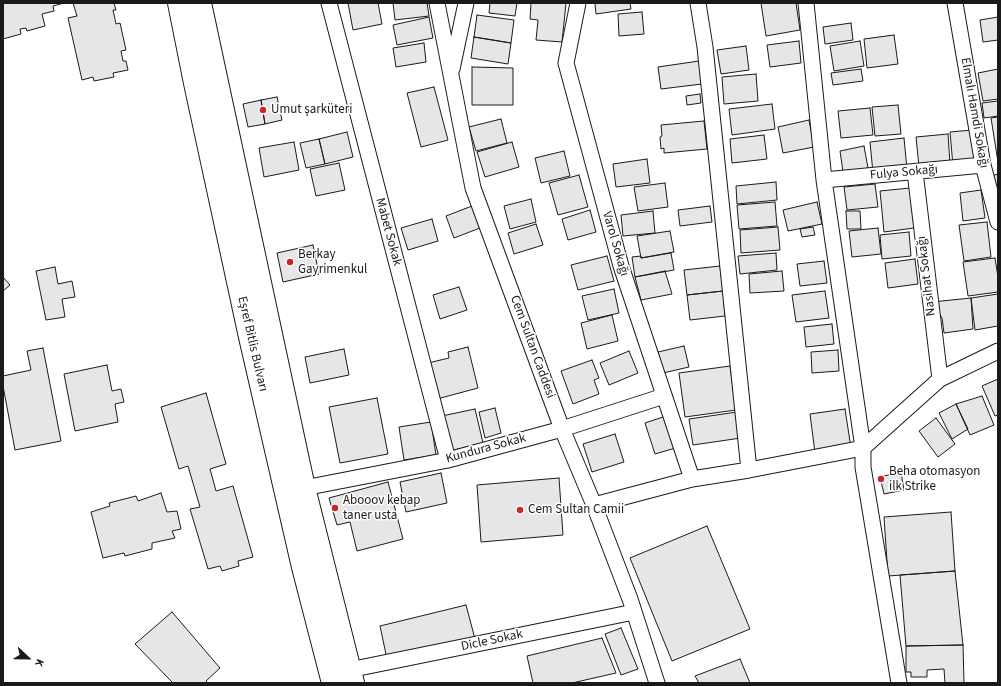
<!DOCTYPE html>
<meta charset="utf-8">
<style>
body{margin:0}
#map{position:relative;width:1001px;height:686px;overflow:hidden;background:#fff;font-family:"Source Sans 3",sans-serif}
canvas{display:block}
.frame{position:absolute;inset:0;border:4px solid #1a1a1a;pointer-events:none}
.north{position:absolute;left:8px;top:638px;width:40px;height:40px;-webkit-text-stroke:3px #fff;paint-order:stroke;rotate:112deg;font-size:11px;font-weight:700;line-height:16px;text-align:center;color:#1a1a1a}
.north::after{content:'';display:block;margin:auto;width:14px;height:18px;background:#1a1a1a;clip-path:polygon(50% 0,100% 100%,50% 72%,0 100%)}
</style>
<div id="map">
<canvas width="1001" height="686"></canvas>
<div class="frame"></div>
<div class="north">K</div>
</div>
<script>
const context = document.querySelector('canvas').getContext('2d');
context.lineJoin = 'round';
function fill(path, color) {
  context.fillStyle = color;
  context.fill(path, 'evenodd');
}
function poly(rows) {
  const path = new Path2D();
  for (const r of rows) {
    path.moveTo(r[0], r[1]);
    for (let i = 2; i < r.length; i += 2) path.lineTo(r[i], r[i + 1]);
  }
  return path;
}
function strokePath(path, color, width, dash) {
  context.strokeStyle = color;
  context.lineWidth = width;
  context.lineCap = dash ? 'butt' : 'round';
  context.setLineDash(dash || []);
  context.stroke(path);
}
function drawText(font, color, halo, rows, align = 'center') {
  context.font = font + ' "Source Sans 3",sans-serif';
  context.lineWidth = 3;
  context.setLineDash([]);
  context.textBaseline = 'middle';
  context.strokeStyle = halo;
  context.fillStyle = color;
  for (const [text, x, y, turn = 0] of rows) {
    context.save();
    context.translate(x, y);
    context.rotate((+turn || 0) * Math.PI / 180);
    context.textAlign = isNaN(turn) ? turn : align;
    if (halo) context.strokeText(text, 0, 0);
    context.fillText(text, 0, 0);
    context.restore();
  }
}
const building = poly([
 [3,3,64,3,53,6,54,11,42,14,45,26,27,31,26,28,20,29,21,34,3,39,3,3],
 [73,3,114,3,116,10,113,10,116,24,120,23,126,50,121,51,123,61,126,61,128,70,113,73,114,77,94,81,93,77,82,80,68,18,77,16,73,3],
 [348,3,378,3,382,24,353,30,348,3],
 [393,3,427,3,429,16,395,20,393,3],
 [490,3,517,3,515,16,489,13,490,3],
 [531,3,566,3,562,42,536,40,538,20,530,19,531,3],
 [595,3,630,3,631,9,596,14,595,3],
 [761,3,796,3,800,30,766,36,761,3],
 [642,12,644,34,619,36,618,14,642,12],
 [477,15,514,20,511,43,474,37,477,15],
 [429,17,433,38,397,45,393,25,429,17],
 [998,17,998,40,983,42,980,20,998,17],
 [851,23,853,40,825,44,823,27,851,23],
 [894,35,898,64,867,68,864,39,894,35],
 [474,37,511,43,508,64,471,58,474,37],
 [799,41,801,63,770,67,767,45,799,41],
 [860,41,864,66,834,71,830,46,860,41],
 [424,43,426,62,396,67,393,48,424,43],
 [746,46,749,70,721,74,717,50,746,46],
 [699,61,702,84,661,89,658,67,699,61],
 [472,67,513,68,513,105,472,105,472,67],
 [861,69,863,81,833,85,831,73,861,69],
 [998,69,998,99,983,101,978,73,998,69],
 [756,74,758,101,724,104,722,77,756,74],
 [434,87,448,140,421,147,407,93,434,87],
 [700,94,701,103,687,105,686,96,700,94],
 [277,97,282,120,265,124,261,100,277,97],
 [261,100,265,124,248,127,243,104,261,100],
 [998,101,998,116,984,118,982,103,998,101],
 [772,104,775,129,732,135,729,109,772,104],
 [898,105,901,134,875,136,872,107,898,105],
 [870,108,873,135,841,138,838,111,870,108],
 [998,117,998,162,991,118,998,117],
 [501,119,507,143,476,151,469,127,501,119],
 [809,120,814,147,783,153,778,127,809,120],
 [704,121,707,149,664,153,664,148,661,149,660,137,662,136,661,125,704,121],
 [972,130,975,164,953,166,950,132,972,130],
 [347,132,353,157,325,164,319,139,347,132],
 [948,134,950,164,919,167,916,137,948,134],
 [764,135,767,159,732,163,730,139,764,135],
 [904,138,907,169,873,173,870,142,904,138],
 [319,139,325,164,306,168,300,143,319,139],
 [294,142,299,170,264,177,259,148,294,142],
 [512,142,519,167,485,177,477,152,512,142],
 [864,146,868,168,843,172,840,151,864,146],
 [564,151,570,176,541,183,535,158,564,151],
 [647,159,650,183,616,187,613,164,647,159],
 [339,163,345,190,316,196,310,169,339,163],
 [998,174,998,196,991,176,998,174],
 [579,175,588,207,558,215,549,183,579,175],
 [776,182,777,200,737,204,736,186,776,182],
 [665,183,668,207,638,211,634,187,665,183],
 [875,184,878,207,847,210,844,187,875,184],
 [910,188,914,228,884,232,880,191,910,188],
 [981,190,985,218,963,221,960,193,981,190],
 [531,199,536,222,510,229,504,206,531,199],
 [775,202,777,226,739,229,737,205,775,202],
 [817,202,822,224,788,231,783,210,817,202],
 [472,206,480,228,454,238,446,216,472,206],
 [710,206,712,222,680,226,678,210,710,206],
 [590,210,596,232,568,240,562,219,590,210],
 [653,211,655,233,623,236,621,215,653,211],
 [846,211,860,211,861,229,847,229,846,211],
 [432,219,438,241,408,250,401,228,432,219],
 [987,222,991,257,964,261,959,225,987,222],
 [536,224,543,245,514,254,508,233,536,224],
 [778,227,780,250,741,253,740,230,778,227],
 [813,227,815,235,802,237,800,229,813,227],
 [878,228,881,254,852,257,849,231,878,228],
 [670,231,674,252,641,258,637,236,670,231],
 [909,232,911,256,882,259,880,235,909,232],
 [313,245,319,274,283,282,277,253,313,245],
 [671,253,674,270,635,277,632,257,641,256,641,258,671,253],
 [776,253,777,270,740,274,738,256,776,253],
 [607,256,614,281,578,290,571,265,607,256],
 [995,258,998,277,998,292,968,296,963,262,995,258],
 [915,259,918,284,888,288,885,263,915,259],
 [824,261,827,283,800,286,797,264,824,261],
 [720,266,723,291,687,295,684,270,720,266],
 [55,267,58,284,72,281,75,297,62,299,65,317,46,320,36,271,55,267],
 [665,271,672,294,641,300,635,277,665,271],
 [782,271,784,291,750,293,749,274,782,271],
 [3,277,10,285,3,291,3,277],
 [459,287,467,310,440,319,433,295,459,287],
 [614,289,619,313,588,320,582,296,614,289],
 [723,291,725,316,690,320,687,295,723,291],
 [825,291,829,318,796,322,792,295,825,291],
 [998,294,998,326,975,330,971,298,998,294],
 [971,298,973,329,944,333,942,318,932,302,971,298],
 [612,315,618,341,587,349,581,323,612,315],
 [832,324,834,344,806,347,804,327,832,324],
 [684,346,689,367,663,373,658,352,684,346],
 [468,347,478,388,437,399,428,363,449,358,448,352,468,347],
 [43,348,61,441,15,450,3,386,3,376,31,370,27,351,43,348],
 [344,349,349,375,310,383,305,357,344,349],
 [838,350,839,371,812,373,811,352,838,350],
 [629,351,638,373,609,385,600,363,629,351],
 [592,360,599,378,594,380,599,394,573,404,561,371,592,360],
 [107,365,112,391,121,389,124,402,115,404,118,422,75,431,64,374,107,365],
 [730,366,736,410,685,417,679,373,730,366],
 [998,379,998,415,995,416,982,386,998,379],
 [206,393,226,464,210,469,216,491,233,486,253,557,238,561,239,566,222,571,220,566,208,569,190,509,200,507,188,466,179,469,161,407,206,393],
 [982,396,994,425,970,435,956,404,982,396],
 [377,398,388,454,340,463,329,407,377,398],
 [956,404,968,429,952,439,939,413,956,404],
 [495,408,501,433,485,438,479,412,495,408],
 [475,409,483,443,450,451,442,416,475,409],
 [845,409,851,448,815,453,810,414,845,409],
 [737,412,741,438,693,445,689,419,737,412],
 [669,415,679,447,655,454,645,423,669,415],
 [936,418,955,444,938,457,919,431,936,418],
 [431,422,436,455,404,460,399,427,431,422],
 [615,434,624,462,592,472,583,444,615,434],
 [901,472,904,490,884,494,880,477,901,472],
 [441,473,447,503,406,512,400,482,441,473],
 [559,478,563,535,481,542,477,485,559,478],
 [388,482,403,539,357,551,350,522,337,525,329,498,388,482],
 [161,493,167,512,177,511,181,529,172,531,175,538,152,543,152,549,125,556,124,553,103,558,91,512,110,506,109,503,136,496,138,501,161,493],
 [951,512,955,571,888,576,884,517,951,512],
 [707,526,750,629,672,661,630,558,707,526],
 [955,571,963,645,906,646,900,575,955,571],
 [466,605,475,639,387,659,380,626,466,605],
 [172,612,220,668,206,681,208,683,173,683,135,644,172,612],
 [621,628,638,669,621,675,605,634,621,628],
 [602,638,616,673,572,683,533,683,527,656,602,638],
 [963,645,964,683,945,683,944,669,927,670,927,677,911,677,911,672,906,672,906,646,963,645],
 [740,659,750,683,699,683,695,676,740,659]
]);
fill(building, '#e6e6e6');
strokePath(building, '#1a1a1a', 1);
const minor = poly([
 [329,3,448,460],
 [437,3,473,188,562,429,594,505,630,599,657,683],
 [578,3,566,63,621,266,692,479],
 [698,3,705,47,749,470],
 [806,3,824,180,863,448,863,467,899,683],
 [955,3,983,165,998,222],
 [452,69,466,3],
 [915,172,940,379],
 [824,180,983,165],
 [304,488,448,460,562,429,664,396],
 [594,505,692,479,749,470,863,448,940,379,998,351],
 [349,670,634,612]
]);
const primary = poly([
 [179,3,195,83,250,337,303,567,333,683],
 [200,3,304,488,353,683]
]);
strokePath(minor, '#1a1a1a', 17);
strokePath(primary, '#1a1a1a', 24);
strokePath(minor, '#fff', 15);
strokePath(primary, '#fff', 22);
for (const [x, y, r, color] of [
 [263,110,4,"#c62828"],
 [290,262,4,"#c62828"],
 [881,479,4,"#c62828"],
 [335,508,4,"#c62828"],
 [520,510,4,"#c62828"]
]) {
  const dot = new Path2D();
  dot.arc(x, y, r, 0, 2 * Math.PI);
  context.fillStyle = color;
  context.fill(dot);
  strokePath(dot, '#fff', 1.5);
}
drawText('13px', '#1a1a1a', '#fff', [
 ["Umut şarküteri",271,110],
 ["Berkay",298,255],
 ["Gayrimenkul",298,270],
 ["Beha otomasyon",889,472],
 ["ilk Strike",889,487],
 ["Abooov kebap",343,501],
 ["taner usta",343,516],
 ["Cem Sultan Camii",528,510]
], 'left');
drawText('13px', '#1a1a1a', '#fff', [
 ["Elmalı Hamdi Sokağı",974,113,80],
 ["Fulya Sokağı",904,173,-5],
 ["Mabet Sokak",388,232,75],
 ["Varol Sokağı",615,244,74],
 ["Nasihat Sokağı",927,276,-97],
 ["Eşref Bitlis Bulvarı",252,344,77],
 ["Cem Sultan Caddesi",532,347,70],
 ["Kundura Sokak",486,449,-15],
 ["Dicle Sokak",492,641,-12]
]);
</script>
